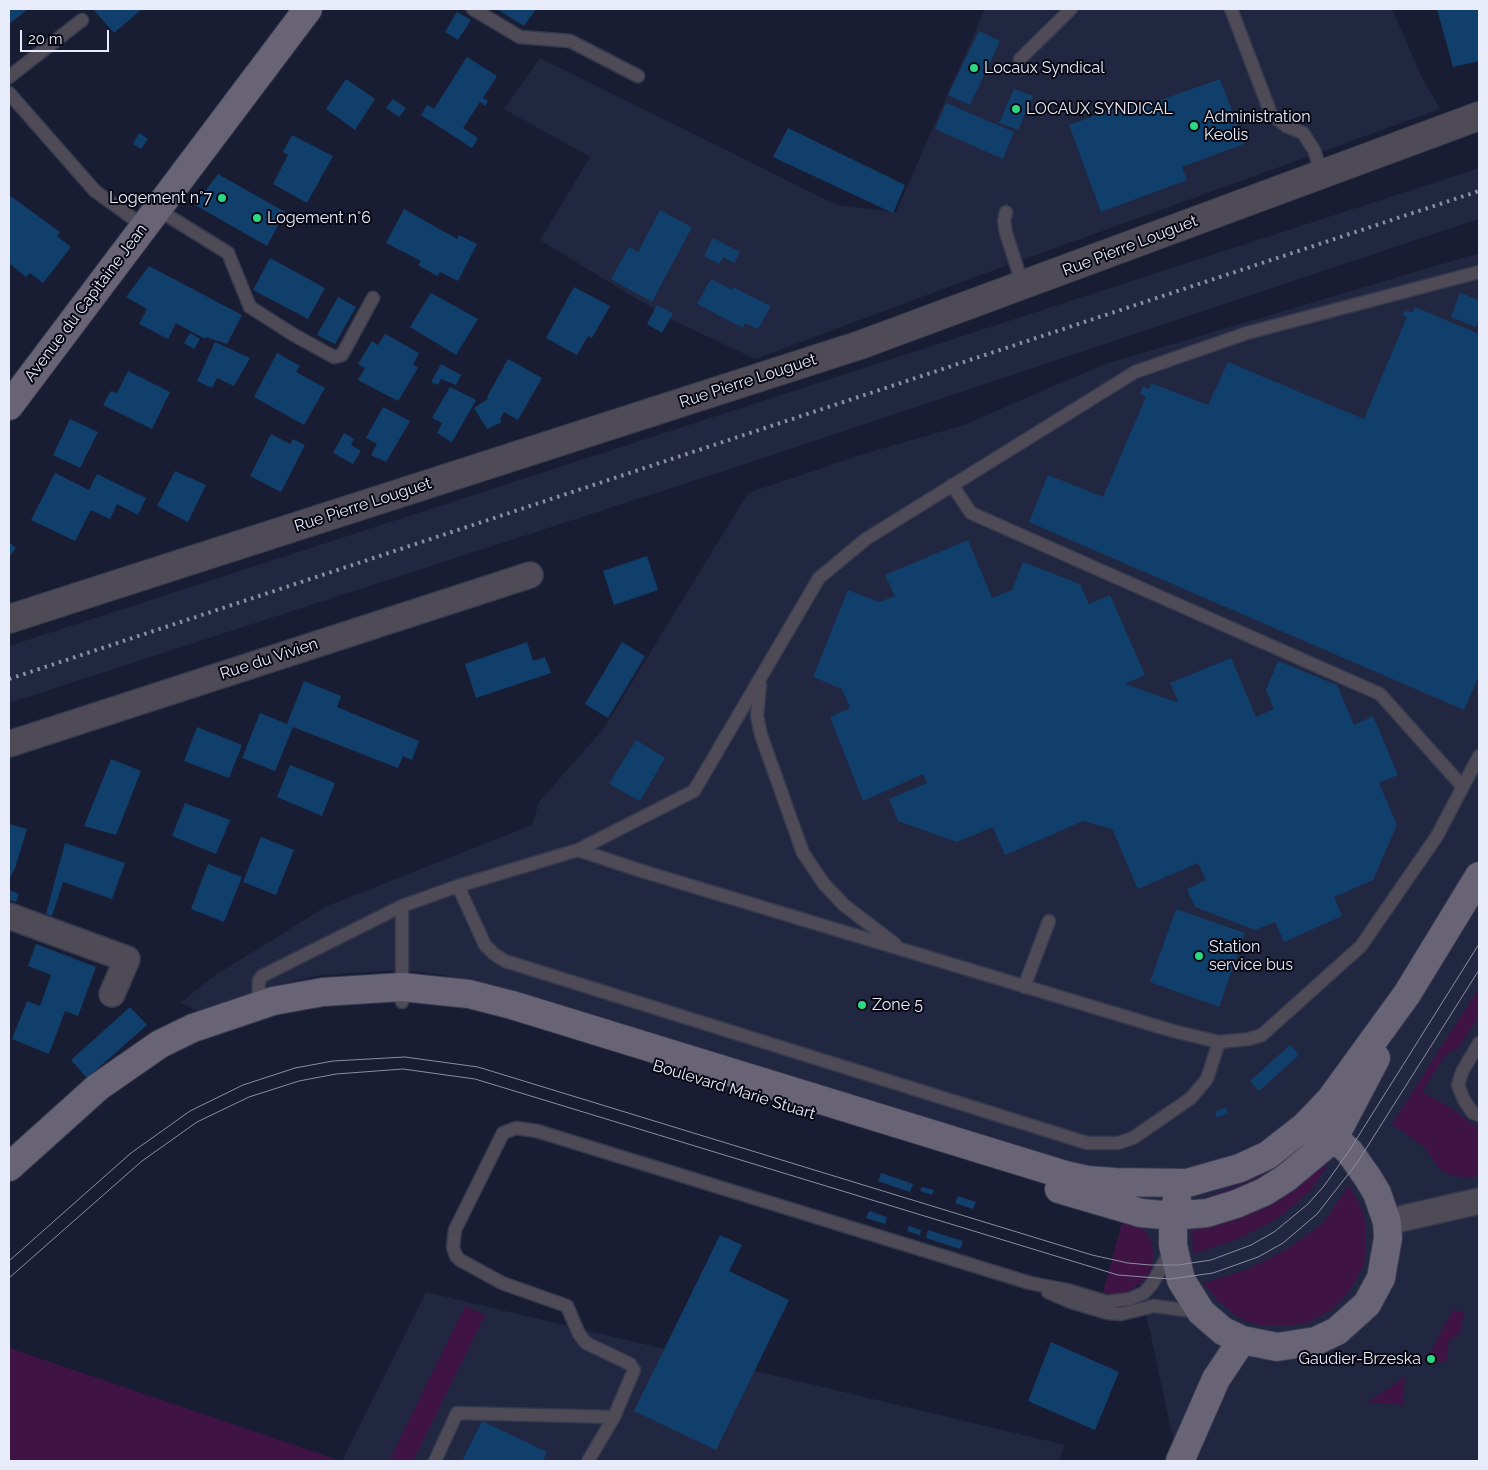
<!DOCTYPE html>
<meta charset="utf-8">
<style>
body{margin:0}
#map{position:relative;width:1488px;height:1470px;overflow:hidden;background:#191d33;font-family:Raleway,sans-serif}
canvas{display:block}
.frame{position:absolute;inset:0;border:10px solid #e8ebfa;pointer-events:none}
.scale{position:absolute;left:20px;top:30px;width:89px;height:22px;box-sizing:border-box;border:2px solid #e8ebfa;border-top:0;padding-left:6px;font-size:15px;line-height:18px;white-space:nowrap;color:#e8ebfa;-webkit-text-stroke:4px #070812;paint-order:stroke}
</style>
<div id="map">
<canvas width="1488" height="1470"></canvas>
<div class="frame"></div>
<div class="scale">20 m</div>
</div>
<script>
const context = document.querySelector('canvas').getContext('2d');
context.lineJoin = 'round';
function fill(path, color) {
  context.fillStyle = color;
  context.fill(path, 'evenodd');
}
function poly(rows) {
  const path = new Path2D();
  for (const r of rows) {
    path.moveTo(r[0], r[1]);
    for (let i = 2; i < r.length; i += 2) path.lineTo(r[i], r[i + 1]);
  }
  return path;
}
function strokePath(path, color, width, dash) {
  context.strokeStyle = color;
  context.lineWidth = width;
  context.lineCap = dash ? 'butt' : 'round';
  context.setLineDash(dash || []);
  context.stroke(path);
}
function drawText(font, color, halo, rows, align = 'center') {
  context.font = font + ' Raleway,sans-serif';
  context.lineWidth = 4;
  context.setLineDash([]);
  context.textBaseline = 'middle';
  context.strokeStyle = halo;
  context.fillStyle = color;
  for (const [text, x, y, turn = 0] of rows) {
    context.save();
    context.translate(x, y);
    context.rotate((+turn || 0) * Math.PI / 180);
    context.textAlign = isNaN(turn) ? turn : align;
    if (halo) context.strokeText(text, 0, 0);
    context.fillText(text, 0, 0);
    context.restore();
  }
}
fill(poly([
 [985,9,1392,9,1422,78,1440,109,1000,268,755,359,668,318,540,240,590,157,504,109,540,58,837,205,896,212],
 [1479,168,1479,219,730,469,9,703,9,646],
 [1479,253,1479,1461,1178,1461,1114,1167,1067,1166,443,975,402,970,321,975,272,986,199,1011,180,1003,214,976,327,906,532,825,539,802,604,728,748,493,863,454,964,425,1102,365],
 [426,1292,1065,1445,1059,1461,342,1461]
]), '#212641');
fill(poly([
 [1479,988,1479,1015,1459,1047,1446,1054,1422,1092,1451,1108,1479,1129,1479,1176,1467,1178,1447,1174,1439,1168,1424,1147,1392,1124],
 [1293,1152,1297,1153,1298,1157,1232,1195,1199,1200,1249,1181,1269,1171],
 [1319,1162,1327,1167,1309,1192,1280,1217,1240,1238,1193,1254,1192,1226],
 [1349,1185,1364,1214,1366,1238,1364,1265,1349,1292,1330,1311,1306,1323,1287,1326,1265,1326,1248,1322,1235,1315,1217,1300,1203,1283,1246,1270,1289,1248,1324,1222],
 [1123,1219,1134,1222,1144,1230,1152,1242,1153,1257,1151,1270,1145,1279,1128,1293,1115,1295,1103,1292],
 [465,1306,485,1315,413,1461,389,1461],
 [1453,1310,1464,1312,1460,1333,1449,1340,1446,1362,1426,1360],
 [9,1348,341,1461,9,1461],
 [1405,1377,1403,1405,1368,1402]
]), '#3f1445');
fill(poly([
 [9,9,28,9,9,24],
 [93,9,142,9,114,33],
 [497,9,536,9,524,26],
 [1437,9,1479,10,1479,61,1453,67],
 [457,12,471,20,458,40,445,32],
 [979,31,1000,41,970,105,948,95],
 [467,57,497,76,483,98,488,101,485,106,480,102,463,128,478,138,472,148,421,115,427,105,434,109],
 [346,79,375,99,355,130,326,109],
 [1220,79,1244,144,1182,167,1187,180,1101,212,1069,125,1135,101,1138,108],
 [1014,89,1033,96,1018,130,999,123],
 [393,99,406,108,399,117,386,108],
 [946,103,1014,132,1003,159,935,129],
 [788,128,905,185,893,213,773,157],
 [139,133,148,139,141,149,133,144],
 [292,135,333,156,307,203,273,184,288,155,283,152],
 [218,174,285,212,267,246,195,205],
 [9,195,60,232,57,236,71,247,43,283,30,273,26,277,9,263],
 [404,209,457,239,459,235,477,244,458,281,440,272,437,276,418,265,421,261,386,243],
 [660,210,692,227,652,302,611,279,629,247,638,252],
 [713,238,740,252,734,263,723,257,719,264,704,256],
 [270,258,325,288,308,319,253,290],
 [149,266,242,315,227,344,206,337,205,339,176,323,168,339,139,324,147,309,126,297],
 [711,279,732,290,733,287,771,306,758,329,745,323,743,328,697,304],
 [574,287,610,306,592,338,588,336,577,355,546,338],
 [431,293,478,319,456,355,410,327],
 [1460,293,1479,300,1479,318,1476,327,1451,317],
 [338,297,356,307,335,344,317,335],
 [657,305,673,313,662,333,647,324],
 [1415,307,1479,334,1479,676,1464,710,1029,522,1048,475,1103,497,1146,397,1140,394,1143,386,1149,389,1151,383,1208,405,1228,362,1364,419,1407,317,1402,315,1405,311,1413,312],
 [190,333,200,339,194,349,184,343],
 [385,334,419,353,413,364,418,368,398,401,358,380,365,368,358,364,372,341,378,345],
 [215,342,250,358,234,386,217,378,212,388,197,381],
 [277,353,300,366,296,372,325,388,304,425,254,397],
 [508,359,542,378,518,420,504,412,500,419,502,422,487,429,474,408,488,399,487,397],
 [441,364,461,375,456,385,441,379,438,385,431,382],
 [128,371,170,392,152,429,103,405,111,391,117,393],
 [450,387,476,400,452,442,437,433,442,423,432,418],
 [383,407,410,421,386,462,371,455,377,444,366,438],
 [70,419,98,432,80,468,53,455],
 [344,433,354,439,351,445,361,451,353,464,333,453],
 [271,434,290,444,293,439,305,445,281,492,250,476],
 [175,471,206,485,188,522,157,506],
 [55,473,89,490,97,474,146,498,138,515,117,504,110,519,91,510,75,541,31,520],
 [968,540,992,598,1012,590,1023,562,1080,584,1089,604,1110,595,1145,675,1125,684,1179,703,1170,683,1231,658,1256,717,1274,709,1266,690,1278,661,1337,685,1354,725,1373,716,1398,775,1379,783,1397,825,1373,880,1334,897,1342,916,1284,942,1275,922,1255,930,1195,907,1187,889,1206,880,1198,863,1138,889,1112,829,1083,821,1005,855,993,827,957,842,898,821,889,799,927,783,923,774,863,801,830,717,850,708,842,689,813,677,848,590,879,602,895,596,885,575],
 [9,542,16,548,9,557],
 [647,556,658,590,614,605,603,571],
 [527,642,533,661,545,657,551,673,476,698,465,664],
 [622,642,645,656,608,718,585,704],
 [304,681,341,696,337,707,419,741,412,760,403,756,398,768,293,727,275,771,242,758,260,713,287,724],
 [197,727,242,745,229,778,184,761],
 [636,740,665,758,640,801,609,784],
 [111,759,141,771,116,835,84,826],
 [290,765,335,783,322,816,277,797],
 [185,803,230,820,216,854,172,836],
 [9,824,27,829,15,868,9,880],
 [261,837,294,850,276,895,243,882],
 [65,843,125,863,112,899,63,882,52,916,46,914],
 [208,864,242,877,224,922,191,909],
 [9,890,19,894,16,902,9,900],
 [1176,909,1245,933,1219,1007,1150,982],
 [36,944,96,967,78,1016,65,1011,49,1054,12,1039,27,1001,40,1006,51,975,28,966],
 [130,1007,147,1025,87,1078,71,1060],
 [1290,1045,1299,1055,1259,1091,1250,1081],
 [1226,1107,1228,1113,1217,1118,1215,1112],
 [881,1173,913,1184,910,1192,878,1181],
 [922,1187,934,1190,932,1195,920,1191],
 [958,1196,976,1202,973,1209,955,1203],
 [869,1211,887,1217,885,1224,866,1218],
 [909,1226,921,1230,920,1235,907,1231],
 [928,1230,963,1241,960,1249,926,1238],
 [720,1235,742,1245,729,1271,789,1300,716,1450,634,1411],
 [1051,1342,1119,1372,1095,1430,1028,1401],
 [482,1421,547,1452,543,1461,462,1461]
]), '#113f6b');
const service = poly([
 [473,9,520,37,570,41,638,76],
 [1231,9,1271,114,1286,126,1303,133,1314,150,1322,174],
 [1020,59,1071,9],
 [9,77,82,20],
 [9,93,95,191,131,217],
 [157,209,228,253,250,307,294,335,334,357,342,355,373,298],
 [1006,212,1004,221,1006,233,1023,286],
 [952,485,971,513,1380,694,1463,787],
 [760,685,757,716,761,735,803,853,824,884,844,905,895,944],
 [578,850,645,872,1173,1031,1219,1042,1249,1039,1262,1035,1361,946,1437,836,1479,756],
 [458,886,485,945,494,954,505,961,1087,1143,1118,1143,1133,1138,1191,1098,1207,1079,1219,1042],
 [402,906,402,1002],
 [1024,987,1049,921],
 [258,1006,259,980,262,976,402,906,458,886,578,850,694,791,819,578,866,539,1135,372,1247,333,1479,272],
 [1479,1043,1462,1072,1458,1085,1464,1100,1473,1113,1479,1115],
 [1048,1292,1071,1302,1108,1313,1121,1314,1154,1306,1200,1312],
 [435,1461,457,1413,614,1417],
 [588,1461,614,1417,634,1370,630,1364,586,1343,579,1334,567,1306,502,1283,460,1260,456,1256,453,1247,455,1230,503,1133,516,1128,537,1131,1030,1283,1067,1290,1107,1302,1130,1299,1144,1293,1152,1284,1171,1250]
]);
const minor = poly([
 [9,744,530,575],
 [9,916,127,959,112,994],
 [1387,1222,1479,1201]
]);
const tertiary = poly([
 [9,619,860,345,1479,116]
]);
const secondary = poly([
 [9,406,308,9],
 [9,1167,98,1087,160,1044,193,1028,273,1001,323,992,402,987,469,994,512,1005,1065,1175,1087,1180,1115,1182,1187,1183,1240,1168,1268,1155,1305,1126,1330,1100,1407,994,1479,876],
 [1059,1189,1141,1213,1173,1216,1207,1213,1236,1204,1264,1192,1286,1178,1334,1138,1376,1058],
 [1177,1199,1173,1216,1173,1245,1181,1280,1201,1312,1223,1331,1242,1340,1277,1347,1316,1341,1337,1331,1367,1304,1381,1278,1388,1238,1387,1222,1377,1193,1368,1178,1349,1151,1334,1138,1317,1131],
 [1180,1461,1216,1379,1242,1340]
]);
strokePath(service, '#363a4f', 15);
strokePath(minor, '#363a4f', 28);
strokePath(tertiary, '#363a4f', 30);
strokePath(secondary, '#363a4f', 30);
strokePath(service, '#4e4b56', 12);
strokePath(minor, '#4e4b56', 25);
strokePath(tertiary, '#4e4b56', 28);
strokePath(secondary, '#686375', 28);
strokePath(poly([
 [9,1261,131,1153,190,1111,243,1085,295,1068,333,1061,405,1057,478,1067,1092,1255,1128,1263,1150,1265,1178,1265,1211,1260,1251,1245,1274,1232,1308,1204,1324,1186,1349,1151,1479,944],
 [9,1278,142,1161,197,1122,249,1097,299,1081,336,1074,403,1069,475,1079,1118,1275,1170,1279,1213,1273,1258,1257,1283,1243,1317,1214,1357,1163,1479,970]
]), '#8b8ea0', 1);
strokePath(poly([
 [9,679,1479,191]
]), '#8b8ea0', 4, [2.5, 5]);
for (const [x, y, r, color] of [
 [974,68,5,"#2ed883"],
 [1016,109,5,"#2ed883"],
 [1194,126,5,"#2ed883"],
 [222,198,5,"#2ed883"],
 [257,218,5,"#2ed883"],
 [1199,956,5,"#2ed883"],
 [862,1005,5,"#2ed883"],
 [1431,1359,5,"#2ed883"]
]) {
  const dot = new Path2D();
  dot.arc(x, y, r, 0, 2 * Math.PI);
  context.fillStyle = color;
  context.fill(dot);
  strokePath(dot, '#070812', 2);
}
drawText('16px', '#e8ebfa', '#070812', [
 ["Locaux Syndical",984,68],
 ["LOCAUX SYNDICAL",1026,109],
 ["Administration",1204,117],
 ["Keolis",1204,135],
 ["Logement n°7",212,198,"right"],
 ["Logement n°6",267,218],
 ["Station",1209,947],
 ["service bus",1209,965],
 ["Zone 5",872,1005],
 ["Gaudier-Brzeska",1421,1359,"right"]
], 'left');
drawText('16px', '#e8ebfa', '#070812', [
 ["Rue Pierre Louguet",1130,246,-21],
 ["Avenue du Capitaine Jean",86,303,-53],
 ["Rue Pierre Louguet",748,381,-18],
 ["Rue Pierre Louguet",363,505,-18],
 ["Rue du Vivien",269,659,-18],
 ["Boulevard Marie Stuart",734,1090,17]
]);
</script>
